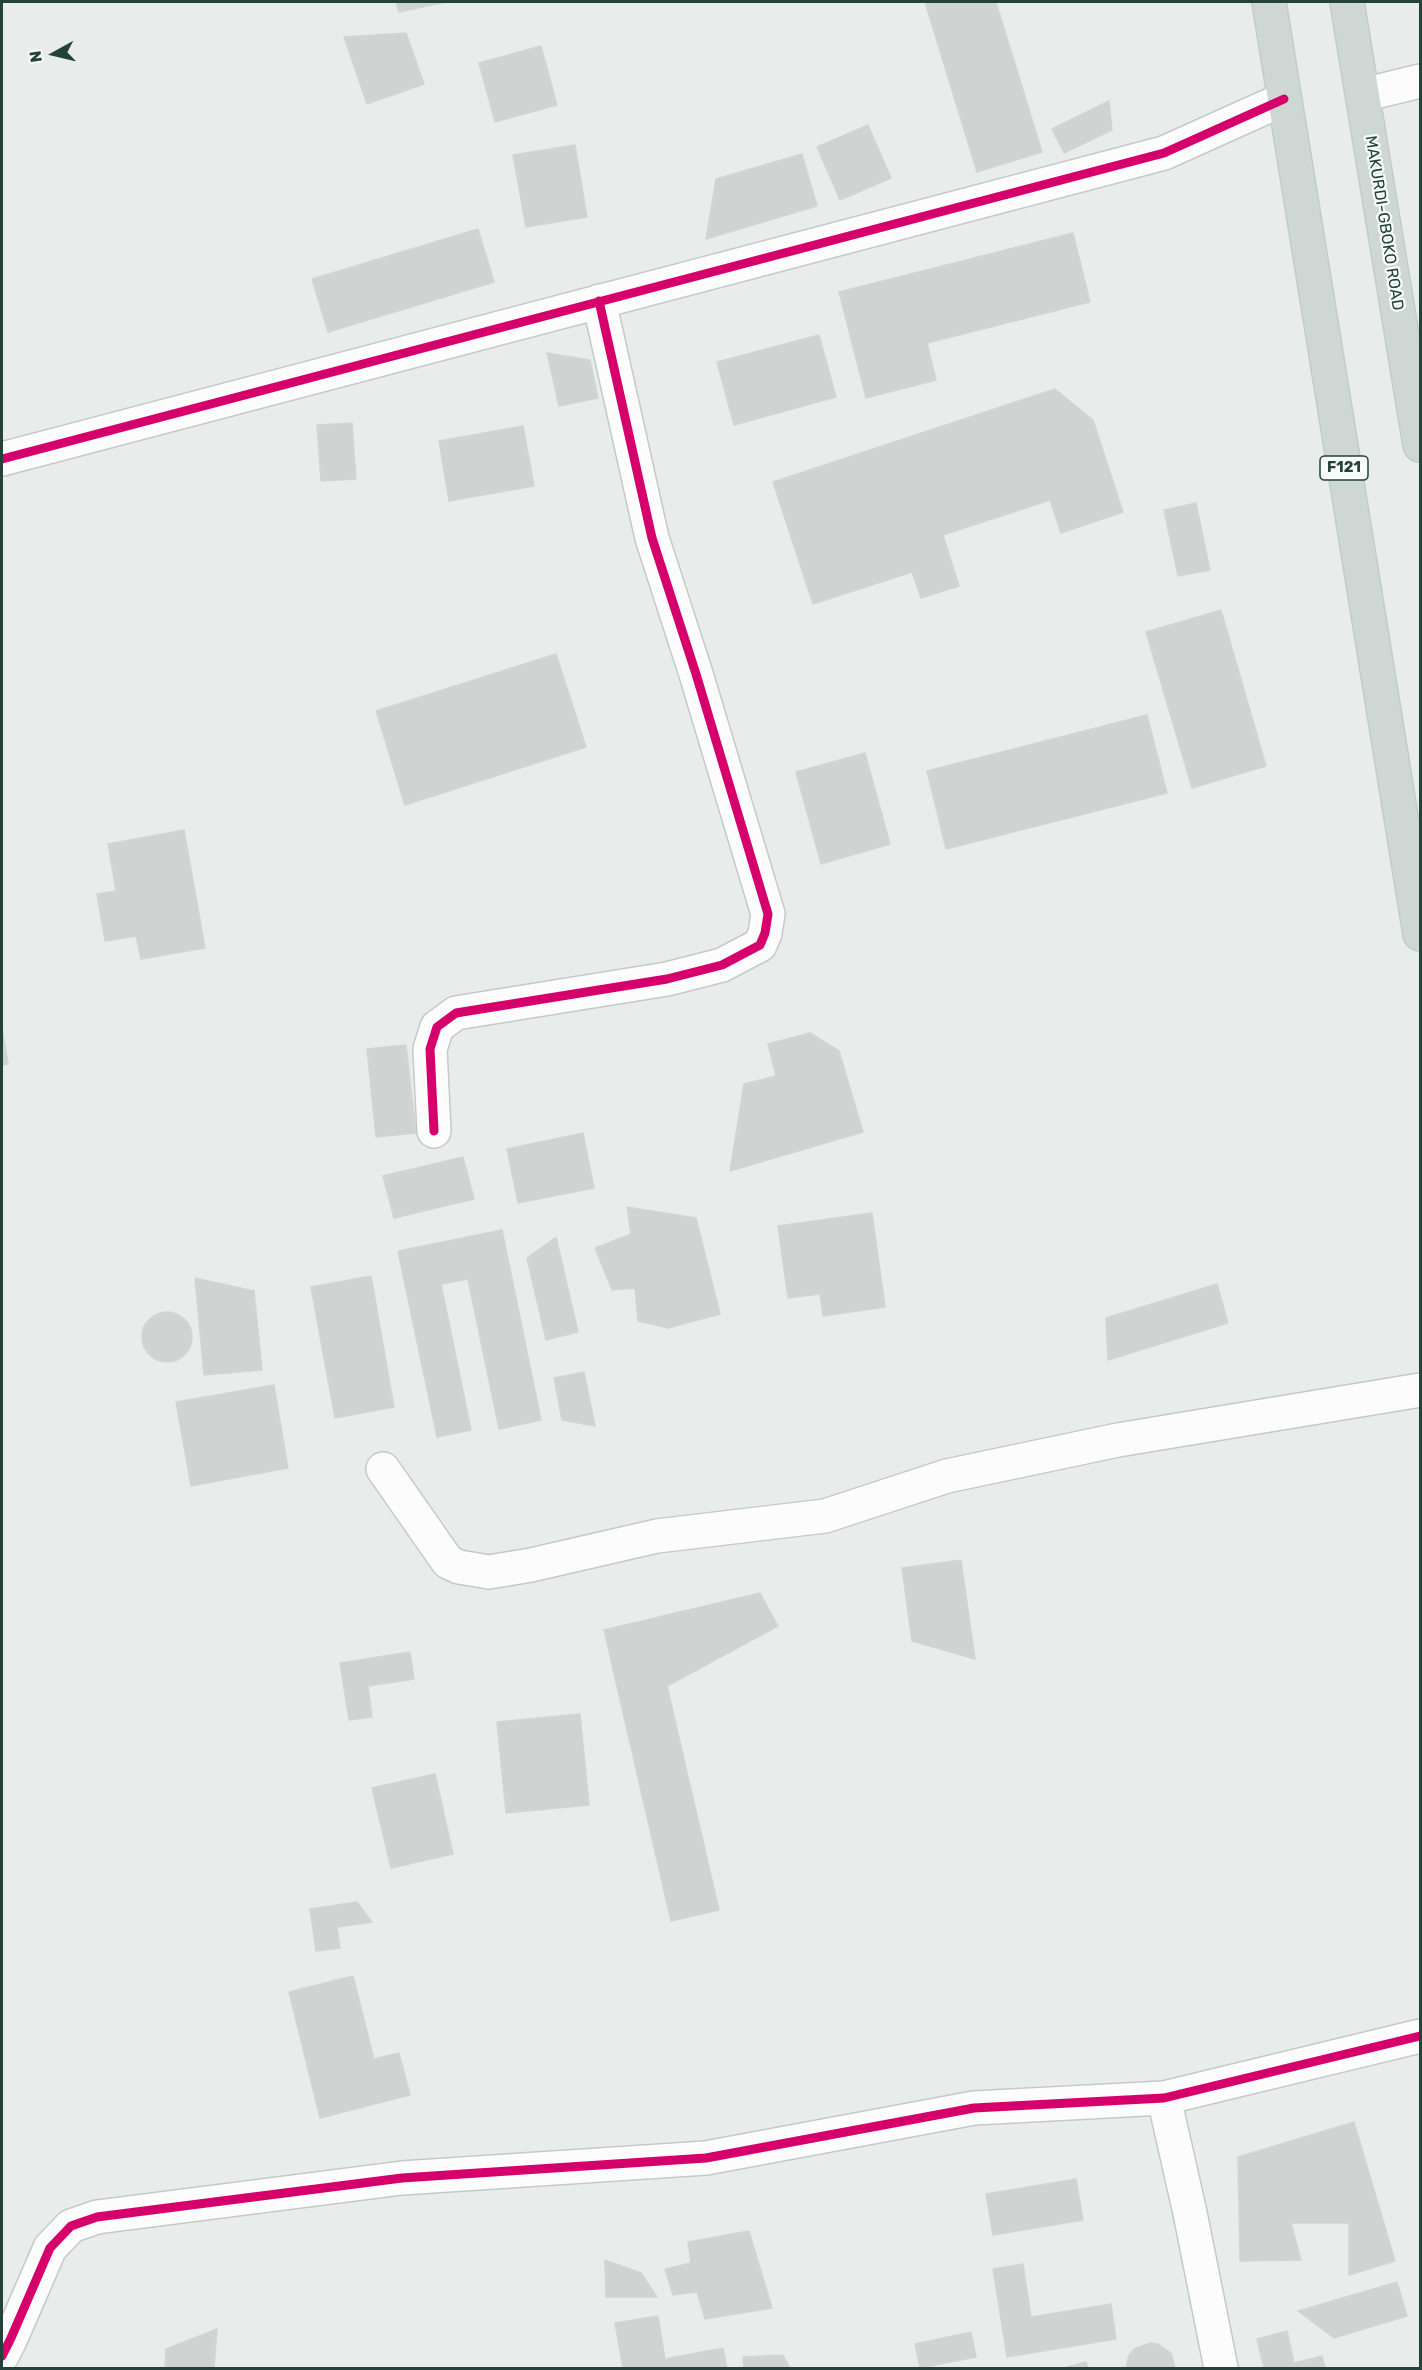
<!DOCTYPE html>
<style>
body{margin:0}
#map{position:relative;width:1422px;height:2370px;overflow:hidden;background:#e8edeb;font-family:Rubik,sans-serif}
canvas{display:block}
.frame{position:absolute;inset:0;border:3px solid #24423a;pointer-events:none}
.north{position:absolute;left:24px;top:24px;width:60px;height:60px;-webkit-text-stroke:4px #f7fbf9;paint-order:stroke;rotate:262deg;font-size:16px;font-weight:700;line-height:24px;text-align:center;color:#24423a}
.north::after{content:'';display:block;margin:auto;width:21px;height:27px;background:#24423a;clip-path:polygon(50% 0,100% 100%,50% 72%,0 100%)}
</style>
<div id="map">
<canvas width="1422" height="2370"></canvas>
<div class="frame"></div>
<div class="north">N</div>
</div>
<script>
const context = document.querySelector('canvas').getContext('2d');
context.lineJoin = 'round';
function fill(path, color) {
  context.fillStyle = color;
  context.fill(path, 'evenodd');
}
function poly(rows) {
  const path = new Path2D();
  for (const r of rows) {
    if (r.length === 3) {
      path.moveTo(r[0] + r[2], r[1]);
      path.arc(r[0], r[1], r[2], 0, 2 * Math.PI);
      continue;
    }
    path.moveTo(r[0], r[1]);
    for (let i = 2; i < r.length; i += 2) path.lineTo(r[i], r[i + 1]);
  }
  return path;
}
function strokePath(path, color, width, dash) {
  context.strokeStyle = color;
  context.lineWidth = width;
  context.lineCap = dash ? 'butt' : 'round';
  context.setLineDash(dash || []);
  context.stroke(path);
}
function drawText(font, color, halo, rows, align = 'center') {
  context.font = font + ' Rubik,sans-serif';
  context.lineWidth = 4.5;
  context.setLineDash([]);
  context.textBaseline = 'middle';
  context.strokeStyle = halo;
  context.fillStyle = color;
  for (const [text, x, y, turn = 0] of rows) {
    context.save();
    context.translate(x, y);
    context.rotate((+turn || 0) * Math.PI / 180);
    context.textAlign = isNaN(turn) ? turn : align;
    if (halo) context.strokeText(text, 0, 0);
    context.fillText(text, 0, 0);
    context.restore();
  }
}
const building = poly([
 [396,2,446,2,399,12,396,2],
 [925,2,996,2,1042,152,977,172,925,2],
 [406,33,424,84,367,104,344,37,406,33],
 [541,46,557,105,495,122,479,63,541,46],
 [1109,101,1112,130,1064,153,1052,129,1109,101],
 [868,125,891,178,840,200,817,147,868,125],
 [575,145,587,217,526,227,513,155,575,145],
 [802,154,817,206,706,239,716,179,802,154],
 [478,229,494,282,328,332,312,279,478,229],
 [1073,233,1090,302,927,343,936,380,866,398,839,292,1073,233],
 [819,335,836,397,734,425,717,362,819,335],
 [547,353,590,360,598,398,559,406,547,353],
 [1055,389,1093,420,1123,512,1061,533,1050,500,943,535,959,586,921,598,912,572,813,604,773,482,1055,389],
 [352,423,356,479,321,481,317,425,352,423],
 [523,426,534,486,449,501,439,441,523,426],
 [1196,503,1210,570,1178,576,1164,510,1196,503],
 [1221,610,1266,766,1192,788,1146,632,1221,610],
 [556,654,586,747,405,805,376,711,556,654],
 [1147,715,1167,793,946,849,927,771,1147,715],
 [865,753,890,844,821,864,796,772,865,753],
 [184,830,205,948,141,959,136,936,105,941,97,894,116,891,108,844,184,830],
 [2,1027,8,1064,2,1065,2,1027],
 [810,1033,839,1051,863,1132,730,1171,744,1084,776,1076,768,1044,810,1033],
 [406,1045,416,1133,376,1137,367,1049,406,1045],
 [583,1133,594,1188,518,1203,507,1149,583,1133],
 [463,1157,474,1199,394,1218,383,1176,463,1157],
 [627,1207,696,1218,720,1314,668,1328,638,1321,635,1288,612,1290,595,1248,631,1234,627,1207],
 [872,1213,885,1307,823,1316,820,1294,788,1298,778,1226,872,1213],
 [502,1230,541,1420,499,1429,468,1279,441,1284,471,1430,437,1437,398,1251,502,1230],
 [556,1237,578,1332,546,1340,527,1258,556,1237],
 [371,1276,394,1407,335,1418,311,1287,371,1276],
 [195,1278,254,1291,262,1370,204,1375,195,1278],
 [1217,1284,1228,1323,1108,1360,1106,1318,1217,1284],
 [167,1337,25],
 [584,1372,595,1426,562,1420,554,1378,584,1372],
 [274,1385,288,1468,191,1486,176,1402,274,1385],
 [961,1560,975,1659,912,1641,902,1568,961,1560],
 [760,1593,778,1626,667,1686,719,1910,671,1921,604,1630,760,1593],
 [410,1652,414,1679,368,1686,372,1717,349,1720,340,1663,410,1652],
 [580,1714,589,1805,506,1813,497,1722,580,1714],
 [435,1774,453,1854,391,1868,372,1788,435,1774],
 [357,1902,372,1922,337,1927,340,1948,316,1951,310,1909,357,1902],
 [353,1976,374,2059,399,2053,410,2095,320,2118,289,1992,353,1976],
 [1354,2122,1395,2261,1349,2275,1349,2223,1291,2223,1301,2260,1240,2261,1238,2157,1354,2122],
 [1076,2179,1083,2220,993,2235,986,2194,1076,2179],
 [749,2231,772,2308,705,2319,697,2292,673,2295,665,2269,691,2263,688,2242,749,2231],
 [605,2260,641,2273,657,2297,606,2297,605,2260],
 [1023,2264,1031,2317,1111,2304,1116,2339,1007,2357,993,2269,1023,2264],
 [1397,2282,1407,2316,1334,2338,1298,2311,1397,2282],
 [658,2316,665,2359,723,2348,727,2368,623,2368,615,2323,658,2316],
 [217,2329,214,2368,165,2368,166,2349,217,2329],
 [1287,2331,1294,2363,1322,2356,1325,2368,1264,2368,1257,2339,1287,2331],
 [971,2332,976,2357,920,2368,915,2344,971,2332],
 [1150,2343,1158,2344,1171,2353,1175,2368,1126,2368,1129,2355,1134,2349,1150,2343],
 [783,2355,790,2368,744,2368,743,2357,783,2355],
 [1086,2362,1088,2368,1064,2368,1086,2362]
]);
fill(building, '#cfd4d2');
strokePath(building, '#d1d6d4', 1.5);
const minor = poly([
 [1363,95,1420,81],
 [2,459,1164,153,1284,99],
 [434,1131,430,1049,437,1027,456,1013,667,979,722,965,760,945,765,933,768,914,696,674,652,538,599,301],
 [383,1469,448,1562,459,1567,489,1572,531,1565,657,1536,825,1516,947,1476,1118,1440,1420,1390],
 [1164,2098,1190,2213,1221,2368],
 [2,2356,11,2338,50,2248,71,2226,97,2217,402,2178,706,2158,974,2108,1164,2098,1420,2036]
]);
const major = poly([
 [1269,2,1420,934],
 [1347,2,1420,445]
]);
strokePath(minor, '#c5cac8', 36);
strokePath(major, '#c3ccc9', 36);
strokePath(minor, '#fcfcfc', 33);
strokePath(major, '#cfd7d5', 33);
strokePath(poly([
 [2,459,1164,153,1284,99],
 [434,1131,430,1049,437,1027,456,1013,667,979,722,965,760,945,765,933,768,914,696,674,652,538,599,301],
 [2,2356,11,2338,50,2248,71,2226,97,2217,402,2178,706,2158,974,2108,1164,2098,1420,2036]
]), '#d6006c', 9);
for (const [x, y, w] of [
 [1344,468,48]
]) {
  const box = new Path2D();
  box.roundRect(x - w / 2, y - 12, w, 24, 4.5);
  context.fillStyle = '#f7fbf9';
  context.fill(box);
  strokePath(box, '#24423a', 1.5);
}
drawText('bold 15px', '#24423a', null, [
 ["F121",1344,468]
]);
drawText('16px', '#24423a', '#f7fbf9', [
 ["MAKURDI-GBOKO ROAD",1384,223,81]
]);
</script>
